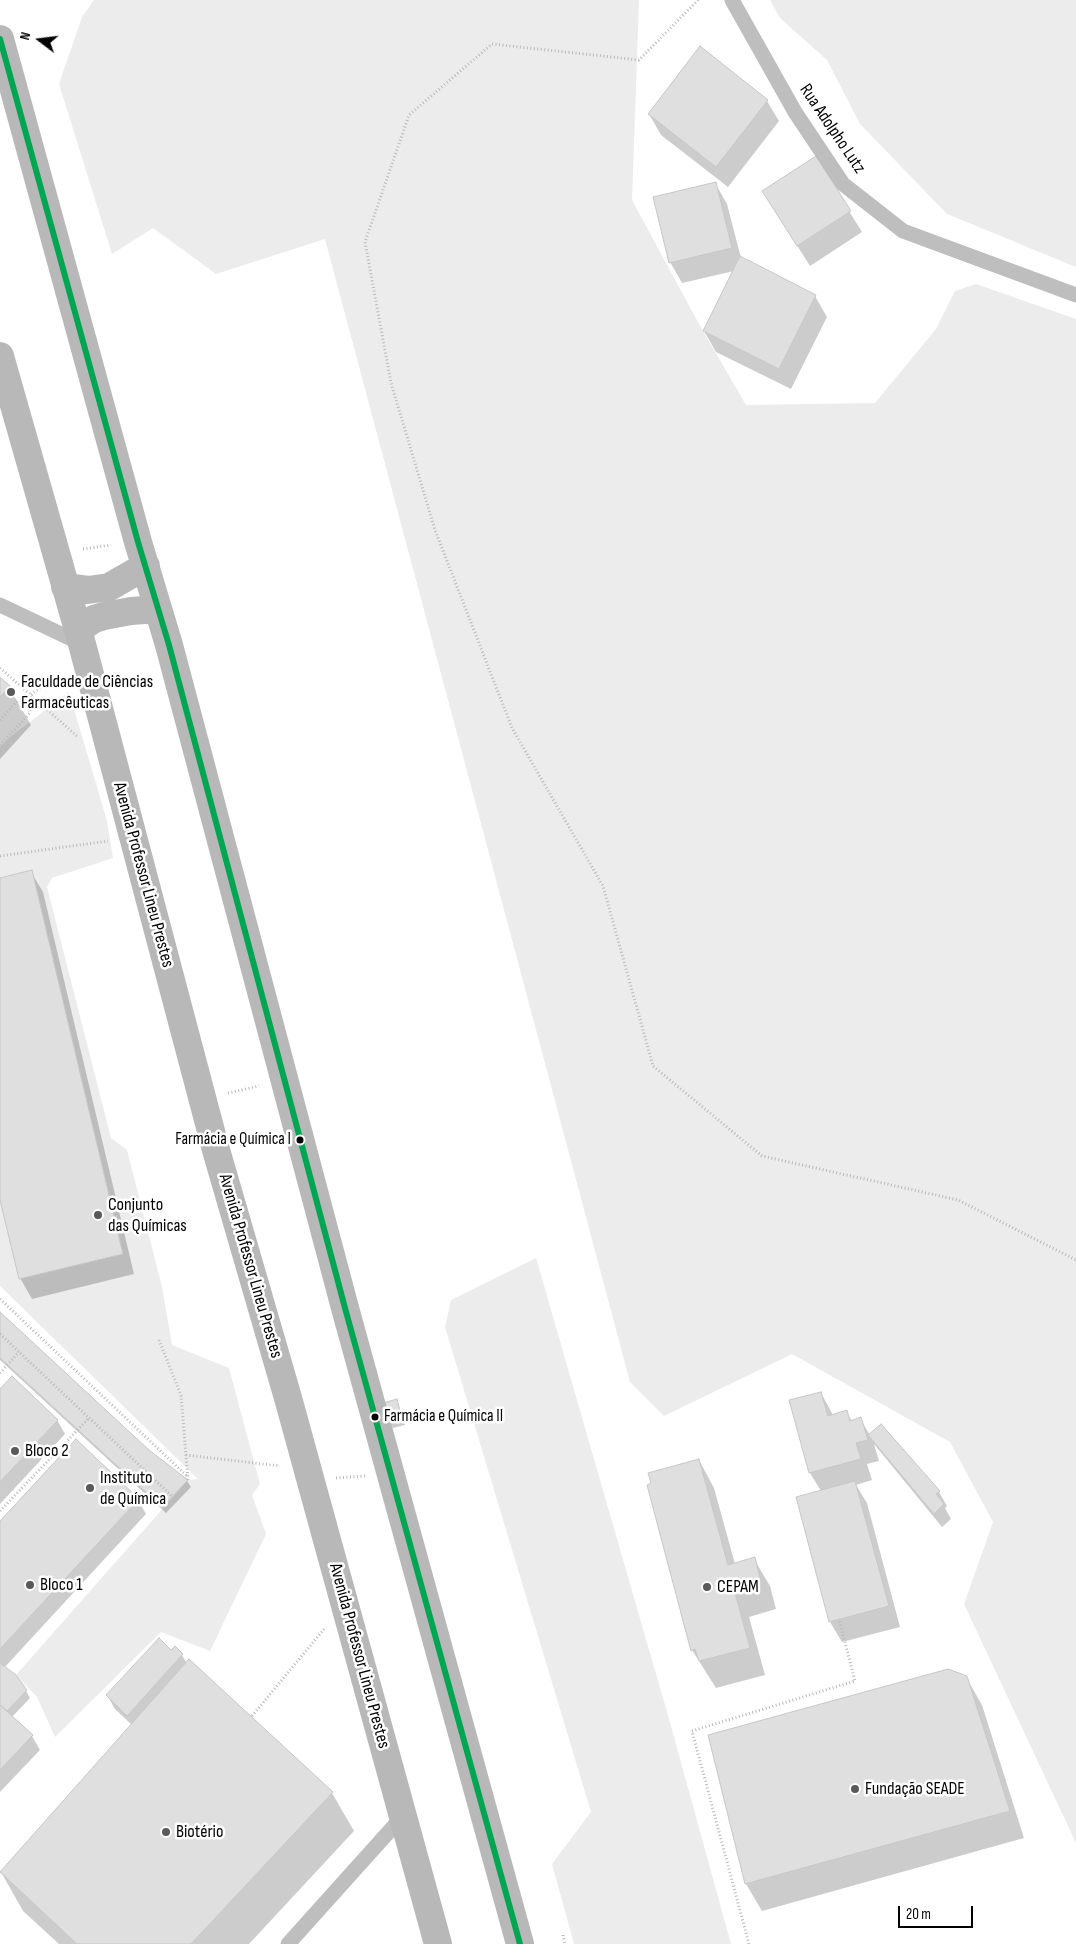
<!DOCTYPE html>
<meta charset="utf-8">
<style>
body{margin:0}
#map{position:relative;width:1076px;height:1944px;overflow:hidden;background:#fff;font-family:"Sofia Sans Condensed",sans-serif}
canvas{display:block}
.north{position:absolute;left:15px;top:15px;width:50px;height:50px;-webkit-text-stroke:4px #fff;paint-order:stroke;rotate:285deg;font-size:14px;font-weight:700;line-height:20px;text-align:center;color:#000}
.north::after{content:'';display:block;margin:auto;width:18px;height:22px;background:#000;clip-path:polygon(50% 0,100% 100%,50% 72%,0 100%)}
.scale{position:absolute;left:898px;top:1906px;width:75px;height:22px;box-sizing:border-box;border:2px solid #000;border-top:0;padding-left:6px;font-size:15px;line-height:18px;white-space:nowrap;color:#000;-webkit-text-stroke:4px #fff;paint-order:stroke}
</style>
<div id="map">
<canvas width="1076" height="1944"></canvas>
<div class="north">N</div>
<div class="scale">20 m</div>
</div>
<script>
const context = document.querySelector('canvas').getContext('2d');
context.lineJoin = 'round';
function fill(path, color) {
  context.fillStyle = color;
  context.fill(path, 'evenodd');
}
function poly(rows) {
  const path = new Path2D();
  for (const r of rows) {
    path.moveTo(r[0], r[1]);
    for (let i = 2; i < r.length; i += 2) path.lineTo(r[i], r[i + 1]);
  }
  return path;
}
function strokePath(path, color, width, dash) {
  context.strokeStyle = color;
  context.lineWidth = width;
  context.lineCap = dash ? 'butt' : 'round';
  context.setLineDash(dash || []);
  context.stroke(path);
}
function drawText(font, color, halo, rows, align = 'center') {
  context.font = font + ' "Sofia Sans Condensed",sans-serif';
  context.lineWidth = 5;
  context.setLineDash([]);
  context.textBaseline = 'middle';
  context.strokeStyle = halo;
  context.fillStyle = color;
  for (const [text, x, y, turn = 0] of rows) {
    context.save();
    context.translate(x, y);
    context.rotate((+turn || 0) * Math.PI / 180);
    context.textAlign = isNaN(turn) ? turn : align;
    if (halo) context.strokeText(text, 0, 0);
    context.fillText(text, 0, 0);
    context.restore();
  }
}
fill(poly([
 [94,0,639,0,632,200,699,324,746,405,875,403,936,329,955,291,976,284,1076,319,1076,1843,964,1604,993,1522,950,1442,792,1354,664,1416,630,1382,325,239,216,274,153,228,112,254,59,84,82,17],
 [770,0,1076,0,1076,267,947,214,860,124,827,60,780,18],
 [69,692,107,821,113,858,52,878,47,887,111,1138,127,1150,162,1287,172,1345,229,1368,260,1484,252,1495,266,1534,210,1651,161,1632,55,1737,37,1697,16,1675,188,1480,198,1479,0,1286,0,747,10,737],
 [536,1258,671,1726,731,1944,574,1944,552,1864,591,1812,445,1327,451,1300]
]), '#ececec');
fill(poly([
 [767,101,779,121,728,187,661,135,649,114],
 [816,158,862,232,810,266,776,212],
 [715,183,727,204,741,258,815,296,827,317,791,389,716,352,704,331,734,271,682,283,670,262],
 [0,678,9,687,31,725,0,759],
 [31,872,43,892,134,1274,32,1299,20,1278,0,1195,0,879],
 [0,1314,148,1451,187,1481,191,1487,166,1513,0,1360],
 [0,1390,57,1420,65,1434,0,1504],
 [821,1393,833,1415,846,1412,852,1421,860,1419,870,1435,881,1425,939,1492,947,1506,945,1508,951,1519,942,1527,874,1444,879,1461,867,1464,872,1480,856,1485,867,1503,900,1627,842,1642,830,1622,797,1498,821,1491,810,1473,790,1401],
 [396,1401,405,1425,393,1428,389,1422],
 [76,1441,138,1500,146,1514,4,1668,26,1691,30,1698,12,1717,32,1736,40,1750,0,1792,0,1523],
 [699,1460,714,1488,735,1564,754,1559,770,1586,776,1609,749,1617,765,1675,716,1688,692,1650],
 [171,1652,182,1655,187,1664,332,1793,354,1831,249,1944,59,1944,23,1911,1,1872,132,1725,115,1709,107,1695],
 [966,1677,982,1705,1024,1838,762,1911,746,1884]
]), '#0003');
const building = poly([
 [700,46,768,100,716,167,648,114,700,46],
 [816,156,851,211,797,246,762,191,816,156],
 [716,182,732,248,669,263,653,197,716,182],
 [740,256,816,295,779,369,703,331,740,256],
 [0,677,10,686,0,697,0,677],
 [32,870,123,1254,19,1279,0,1200,0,878,32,870],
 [0,1312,149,1450,188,1480,162,1507,0,1358,0,1312],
 [12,1376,58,1420,0,1482,0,1389,12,1376],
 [821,1392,828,1416,847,1410,850,1421,861,1417,868,1440,856,1443,861,1459,809,1473,789,1400,821,1392],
 [397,1399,402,1418,388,1422,383,1403,397,1399],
 [881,1424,940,1491,936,1494,944,1504,934,1514,868,1435,881,1424],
 [76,1439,139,1499,0,1649,0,1521,76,1439],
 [699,1459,728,1565,755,1557,761,1582,734,1589,750,1648,699,1661,695,1649,691,1651,647,1485,651,1483,648,1473,699,1459],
 [855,1481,889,1606,829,1622,796,1497,855,1481],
 [159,1638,171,1650,175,1646,183,1654,127,1716,106,1695,159,1638],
 [189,1659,333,1792,191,1944,77,1944,0,1872,189,1659],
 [0,1663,16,1675,27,1690,7,1711,0,1705,0,1663],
 [948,1669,967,1676,1010,1811,745,1884,708,1735,948,1669],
 [0,1705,33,1735,0,1770,0,1705]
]);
fill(building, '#dfdfdf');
strokePath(building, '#c7c7c7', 1);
strokePath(poly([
 [698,0,639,60,492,44,409,115,365,242,391,383,435,530,512,728,603,886,653,1066,762,1156,958,1200,1076,1260],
 [83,549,111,545],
 [0,668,78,737],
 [0,720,17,701],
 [0,745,30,713,30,695,62,672],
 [0,856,108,841],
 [228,1093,259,1086],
 [0,1299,188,1477],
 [0,1334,172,1496],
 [159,1340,181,1395,188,1480],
 [0,1373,19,1352],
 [186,1455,280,1466],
 [336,1478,365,1476],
 [0,1511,89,1418],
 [252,1716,325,1628],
 [563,1935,565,1944],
 [749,1944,692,1731,855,1681,839,1619]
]), '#b9b9b9', 3, [1, 2.5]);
strokePath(poly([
 [732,0,795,112,843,184,903,231,1076,295],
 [0,605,82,644],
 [288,1944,403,1816]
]), '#bebebe', 15);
strokePath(poly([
 [0,39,138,542,169,645,345,1308,520,1944],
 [0,356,82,644,216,1150,288,1398,438,1944],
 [65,587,88,590,109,587,146,566],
 [78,630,94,619,104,616,131,611,158,609]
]), '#b8b8b8', 28);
strokePath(poly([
 [0,39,138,542,169,645,345,1308,520,1944]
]), '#00a651', 6);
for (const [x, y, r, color] of [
 [11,692,5,"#595959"],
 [300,1140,4.5,"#000"],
 [98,1215,5,"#595959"],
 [375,1417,4.5,"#000"],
 [15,1451,5,"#595959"],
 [90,1488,5,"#595959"],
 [30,1585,5,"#595959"],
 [707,1587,5,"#595959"],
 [855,1789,5,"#595959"],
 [166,1832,5,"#595959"]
]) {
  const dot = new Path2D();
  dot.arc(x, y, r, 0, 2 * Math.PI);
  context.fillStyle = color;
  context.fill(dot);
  strokePath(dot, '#fff', 2);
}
drawText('17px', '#000', '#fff', [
 ["Farmácia e Química I",291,1140],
 ["Farmácia e Química II",384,1417,"left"]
], 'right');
drawText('18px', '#000', '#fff', [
 ["Rua Adolpho Lutz",832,129,56],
 ["Avenida Professor Lineu Prestes",143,875,75],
 ["Avenida Professor Lineu Prestes",250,1266,74],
 ["Avenida Professor Lineu Prestes",359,1656,75]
]);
drawText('18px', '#000', '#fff', [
 ["Faculdade de Ciências",21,682],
 ["Farmacêuticas",21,703],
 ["Conjunto",108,1205],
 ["das Químicas",108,1226],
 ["Bloco 2",25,1451],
 ["Instituto",100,1478],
 ["de Química",100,1499],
 ["Bloco 1",40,1585],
 ["CEPAM",717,1587],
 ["Fundação SEADE",865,1789],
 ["Biotério",176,1832]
], 'left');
</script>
